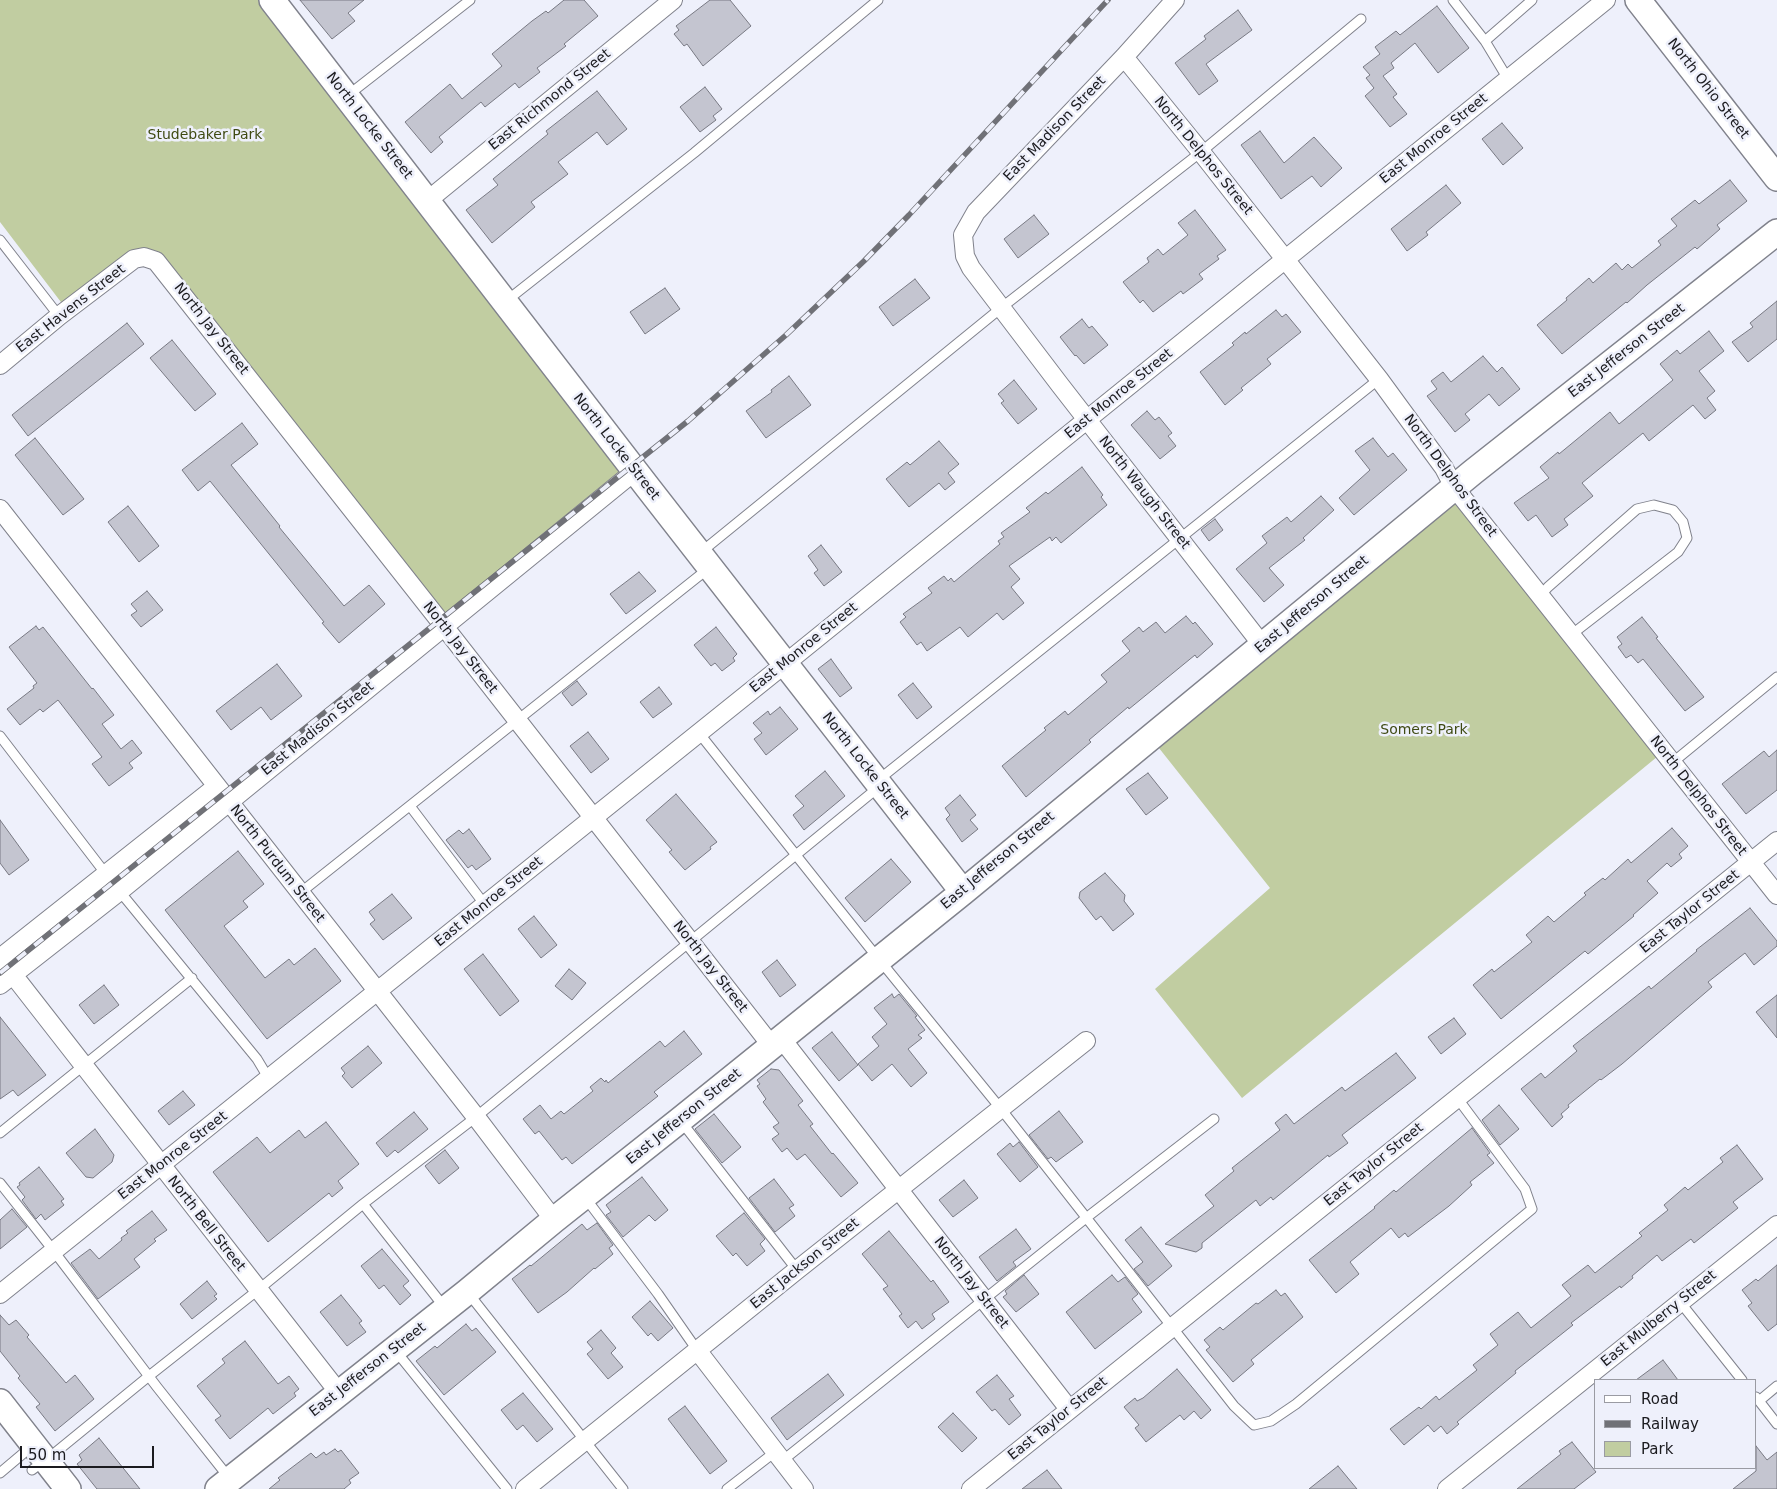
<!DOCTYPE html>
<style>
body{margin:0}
#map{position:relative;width:1777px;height:1489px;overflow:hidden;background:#eef0fb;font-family:"DejaVu Sans",sans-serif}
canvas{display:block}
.legend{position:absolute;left:1594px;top:1379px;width:162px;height:90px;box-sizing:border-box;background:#eef0fb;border:1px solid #9a9ba3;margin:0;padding:6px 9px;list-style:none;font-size:15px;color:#1b1b1f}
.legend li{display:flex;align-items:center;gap:10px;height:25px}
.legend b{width:25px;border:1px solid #9a9ba3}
.scale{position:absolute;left:20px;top:1446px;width:134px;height:22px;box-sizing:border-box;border:2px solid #1b1b1f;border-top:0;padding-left:6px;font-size:15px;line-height:18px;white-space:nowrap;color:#1b1b1f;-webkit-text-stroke:4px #eef0fb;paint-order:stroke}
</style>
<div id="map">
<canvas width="1777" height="1489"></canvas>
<ul class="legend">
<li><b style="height:6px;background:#fff"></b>Road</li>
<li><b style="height:6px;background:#707177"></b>Railway</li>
<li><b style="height:14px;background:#c1cda1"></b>Park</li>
</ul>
<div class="scale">50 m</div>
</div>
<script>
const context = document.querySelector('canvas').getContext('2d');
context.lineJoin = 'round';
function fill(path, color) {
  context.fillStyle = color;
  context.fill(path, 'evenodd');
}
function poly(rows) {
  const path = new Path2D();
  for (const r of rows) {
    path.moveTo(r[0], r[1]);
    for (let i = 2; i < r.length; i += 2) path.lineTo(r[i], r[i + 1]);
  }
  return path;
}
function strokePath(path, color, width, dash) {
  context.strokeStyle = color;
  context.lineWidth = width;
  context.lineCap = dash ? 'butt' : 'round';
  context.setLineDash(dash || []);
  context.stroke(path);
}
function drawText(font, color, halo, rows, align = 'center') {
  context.font = font + ' "DejaVu Sans",sans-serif';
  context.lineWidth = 5;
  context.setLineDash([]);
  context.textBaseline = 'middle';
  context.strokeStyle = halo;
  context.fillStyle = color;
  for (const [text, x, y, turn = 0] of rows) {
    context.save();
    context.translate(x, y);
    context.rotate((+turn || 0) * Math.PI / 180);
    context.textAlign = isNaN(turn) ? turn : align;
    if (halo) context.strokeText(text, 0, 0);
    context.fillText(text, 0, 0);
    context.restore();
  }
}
fill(poly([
 [0,0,271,0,635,471,439,620,157,262,134,259,67,310,0,222],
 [1454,487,1663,752,1242,1098,1155,989,1270,888,1151,738]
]), '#c1cda1');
const building = poly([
 [300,0,364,0,348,13,355,21,332,39,300,0],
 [564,0,584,0,598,16,564,44,566,46,537,68,540,72,519,88,515,83,485,107,481,102,439,137,443,142,431,153,405,122,450,84,462,99,502,66,492,54,532,21,546,11,548,13,564,0],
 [710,0,730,0,751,26,703,66,687,44,684,46,674,34,679,30,676,26,710,0],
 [1437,6,1469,48,1438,73,1415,43,1391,63,1394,68,1383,76,1397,94,1393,97,1407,114,1390,127,1365,96,1374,88,1366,78,1370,75,1363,67,1380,54,1375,47,1396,31,1400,35,1437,6],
 [1238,10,1252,30,1206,64,1218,81,1199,95,1175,63,1206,39,1204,36,1238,10],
 [705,87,722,109,713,116,716,120,700,132,680,107,705,87],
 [597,91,627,129,607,145,597,132,558,162,568,174,531,202,535,207,492,243,466,210,498,185,493,179,548,134,546,131,597,91],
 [1502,123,1523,148,1503,165,1482,139,1502,123],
 [1260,131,1284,163,1314,137,1342,168,1321,187,1312,176,1281,199,1241,145,1260,131],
 [1730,180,1747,201,1717,225,1720,229,1697,249,1695,247,1647,285,1627,303,1626,302,1562,354,1537,325,1567,300,1566,298,1589,278,1593,283,1616,263,1622,270,1628,264,1632,268,1661,245,1658,241,1677,226,1671,219,1695,200,1699,204,1730,180],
 [1446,185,1461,203,1426,232,1428,235,1407,251,1391,229,1446,185],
 [1195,210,1226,250,1217,256,1219,259,1199,274,1203,279,1183,294,1181,291,1153,312,1143,300,1140,303,1123,282,1149,262,1147,258,1158,249,1163,255,1188,235,1178,223,1195,210],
 [1034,215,1049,234,1018,258,1004,239,1034,215],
 [915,279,930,298,893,326,879,307,915,279],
 [665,288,680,309,645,334,630,312,665,288],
 [1777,301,1777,339,1748,362,1732,342,1753,327,1750,323,1777,301],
 [1276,310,1282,317,1286,314,1301,332,1267,359,1271,364,1241,388,1243,390,1225,405,1200,372,1234,345,1232,343,1245,332,1246,334,1276,310],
 [1082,319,1089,328,1092,326,1108,345,1084,364,1076,355,1075,356,1060,337,1082,319],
 [127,323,144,344,28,436,12,415,127,323],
 [1709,331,1724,351,1699,371,1715,391,1707,398,1716,410,1705,419,1693,405,1649,441,1643,433,1582,483,1593,496,1564,519,1568,525,1552,537,1536,515,1528,521,1514,503,1549,478,1540,467,1558,452,1559,454,1610,412,1619,424,1673,380,1660,364,1677,350,1680,354,1709,331],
 [172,340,216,394,195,411,150,358,172,340],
 [1483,356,1497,372,1502,367,1520,389,1499,406,1489,394,1465,414,1470,420,1455,432,1427,396,1437,389,1431,381,1443,372,1451,382,1483,356],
 [789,376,811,405,766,438,746,411,772,392,771,390,789,376],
 [1014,380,1037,409,1018,424,1001,403,1004,401,998,394,1014,380],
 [1147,411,1155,420,1159,417,1172,433,1168,436,1176,446,1160,459,1131,425,1147,411],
 [242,423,258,444,231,465,280,526,279,527,344,606,369,585,385,604,339,643,322,623,324,622,210,481,198,491,182,470,242,423],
 [35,438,84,499,63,515,15,455,35,438],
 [1373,438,1388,457,1393,453,1407,470,1354,515,1339,498,1370,470,1355,451,1373,438],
 [939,441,959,464,948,473,955,482,945,490,939,483,909,507,886,479,907,462,910,465,939,441],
 [1082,467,1103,495,1101,497,1107,505,1061,543,1056,537,1052,541,1050,537,1009,566,1020,579,1011,587,1024,603,1003,620,997,613,968,637,960,627,927,651,921,642,917,645,900,622,906,617,903,614,932,593,928,588,944,576,948,581,951,578,954,582,1000,544,998,541,1004,537,1001,533,1030,512,1026,508,1046,492,1048,494,1082,467],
 [1321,496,1334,510,1303,538,1305,540,1269,568,1284,585,1264,602,1236,569,1267,543,1262,536,1287,517,1291,522,1321,496],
 [128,506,159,546,139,562,108,522,128,506],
 [1215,519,1223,530,1209,541,1201,530,1215,519],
 [821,545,842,572,824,586,814,573,818,570,808,556,821,545],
 [639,572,656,591,626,614,610,594,639,572],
 [147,591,163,610,141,627,131,615,137,611,131,604,147,591],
 [1186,616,1193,624,1195,622,1213,644,1197,658,1195,655,1129,709,1128,707,1089,740,1091,742,1026,797,1002,766,1046,730,1044,728,1065,711,1068,715,1107,682,1101,675,1130,651,1122,641,1139,627,1143,632,1156,622,1165,633,1186,616],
 [1642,617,1658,637,1656,638,1704,697,1685,711,1643,659,1638,663,1631,655,1626,658,1618,647,1622,644,1617,637,1642,617],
 [36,626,39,630,43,627,92,689,93,688,114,715,102,724,121,749,132,740,142,753,129,763,133,768,109,786,92,764,102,757,58,700,43,712,40,709,20,725,7,709,34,688,33,686,37,683,9,647,36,626],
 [716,627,737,654,733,658,735,661,722,671,715,663,711,666,694,645,716,627],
 [831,659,852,688,840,697,818,669,831,659],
 [277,664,302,696,271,720,261,707,231,730,216,711,277,664],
 [577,681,587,694,572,706,562,693,577,681],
 [913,683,932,707,917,719,898,695,913,683],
 [659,687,672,704,653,718,640,702,659,687],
 [780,707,798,729,766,755,754,739,762,733,753,723,768,711,770,715,780,707],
 [588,732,609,759,591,773,570,746,588,732],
 [1777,750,1777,790,1746,814,1722,784,1764,751,1769,757,1777,750],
 [825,771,845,796,804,830,793,815,804,806,795,796,825,771],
 [1148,773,1168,798,1146,815,1126,789,1148,773],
 [676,794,717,842,710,847,711,849,685,870,669,852,672,850,646,820,676,794],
 [960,795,976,815,970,820,978,829,962,842,946,819,950,815,945,808,960,795],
 [0,820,29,860,9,875,0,863,0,820],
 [1672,828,1688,846,1679,854,1682,858,1671,867,1667,863,1647,881,1658,893,1633,915,1634,916,1588,954,1585,951,1501,1019,1473,985,1492,969,1494,972,1532,942,1526,935,1548,916,1554,922,1586,895,1584,893,1603,878,1605,880,1628,859,1631,863,1672,828],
 [469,829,491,859,476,870,472,865,468,868,446,840,459,830,463,834,469,829],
 [238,851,264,884,243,901,248,907,224,926,265,978,289,959,294,965,315,948,341,981,267,1039,165,910,238,851],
 [891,859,911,882,865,922,845,898,891,859],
 [1105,873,1125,895,1124,901,1134,914,1113,931,1101,916,1096,920,1079,898,1080,892,1105,873],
 [392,894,412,918,383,940,370,924,375,920,369,912,392,894],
 [1750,908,1777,941,1777,946,1754,965,1745,953,1708,982,1712,987,1622,1064,1601,1080,1600,1079,1568,1105,1569,1107,1561,1114,1563,1117,1552,1127,1521,1089,1541,1073,1545,1078,1577,1051,1573,1046,1649,986,1651,989,1697,951,1696,950,1750,908],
 [534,916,557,945,541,958,518,929,534,916],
 [483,954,519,1001,500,1016,464,969,483,954],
 [777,960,796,985,780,997,762,972,777,960],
 [569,969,586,983,572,1000,555,986,569,969],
 [104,985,119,1005,94,1024,79,1005,104,985],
 [892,994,894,998,899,994,917,1016,915,1017,925,1030,918,1035,922,1038,908,1049,927,1073,911,1087,892,1064,872,1081,858,1064,879,1046,872,1037,887,1024,874,1008,892,994],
 [1777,995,1777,1038,1756,1012,1777,995],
 [0,1017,46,1075,18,1096,13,1090,0,1099,0,1017],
 [1454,1018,1466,1034,1441,1054,1428,1037,1454,1018],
 [684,1031,702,1054,654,1092,658,1096,572,1164,566,1157,562,1160,539,1131,535,1134,523,1119,540,1105,551,1119,561,1111,564,1114,593,1091,590,1087,601,1078,605,1082,606,1080,608,1083,660,1041,665,1047,684,1031],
 [832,1032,858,1065,839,1081,812,1048,832,1032],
 [368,1046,382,1063,352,1088,342,1076,345,1073,341,1068,368,1046],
 [1396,1053,1416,1078,1342,1135,1348,1143,1329,1157,1328,1155,1273,1200,1271,1197,1260,1206,1256,1200,1202,1243,1202,1248,1196,1252,1165,1244,1214,1206,1205,1195,1234,1171,1232,1168,1280,1130,1275,1123,1286,1114,1294,1124,1342,1087,1345,1091,1396,1053],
 [771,1069,779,1070,803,1101,798,1105,813,1124,810,1126,832,1154,833,1153,858,1183,841,1197,805,1154,797,1160,787,1148,782,1152,772,1139,779,1134,773,1127,779,1123,763,1102,766,1099,757,1086,760,1084,757,1080,771,1069],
 [183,1091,195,1105,169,1125,158,1111,183,1091],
 [1499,1105,1519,1129,1500,1145,1482,1120,1499,1105],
 [1059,1111,1083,1142,1056,1162,1051,1157,1048,1159,1029,1135,1059,1111],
 [414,1112,428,1129,398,1153,395,1150,387,1157,376,1143,414,1112],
 [714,1114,741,1147,722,1163,695,1129,714,1114],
 [326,1122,359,1164,338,1181,343,1188,332,1197,329,1193,268,1242,213,1172,257,1137,270,1153,299,1130,305,1138,326,1122],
 [1472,1128,1490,1153,1487,1155,1494,1163,1470,1182,1472,1185,1449,1206,1408,1237,1405,1233,1399,1238,1391,1228,1350,1262,1359,1274,1336,1293,1309,1260,1375,1208,1374,1207,1394,1190,1396,1192,1472,1128],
 [95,1129,114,1155,112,1162,93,1178,86,1177,66,1153,95,1129],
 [1019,1142,1038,1167,1020,1182,997,1154,1010,1143,1013,1147,1019,1142],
 [1737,1145,1763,1179,1733,1202,1738,1208,1694,1243,1691,1239,1662,1261,1657,1255,1632,1276,1633,1278,1621,1288,1620,1286,1571,1323,1573,1325,1515,1371,1516,1373,1457,1422,1459,1424,1447,1434,1441,1426,1434,1432,1428,1425,1404,1445,1390,1429,1419,1407,1421,1409,1436,1396,1439,1400,1477,1370,1473,1365,1498,1345,1490,1334,1518,1312,1531,1328,1571,1296,1562,1285,1588,1265,1595,1273,1642,1236,1639,1233,1668,1210,1664,1205,1685,1187,1688,1190,1723,1162,1720,1158,1737,1145],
 [445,1150,459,1168,439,1184,425,1166,445,1150],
 [39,1167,64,1199,61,1201,64,1205,45,1220,41,1214,36,1219,22,1200,25,1197,17,1187,20,1185,19,1183,39,1167],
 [642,1177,668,1210,655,1221,649,1215,623,1237,606,1215,611,1212,606,1205,642,1177],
 [774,1179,794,1205,789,1208,795,1216,775,1232,749,1198,774,1179],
 [964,1180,978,1198,953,1217,939,1200,964,1180],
 [12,1209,27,1227,0,1249,0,1220,12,1209],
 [152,1211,167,1230,154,1239,156,1241,134,1259,140,1267,98,1299,71,1263,90,1249,99,1259,122,1240,121,1238,128,1233,126,1231,152,1211],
 [744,1213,765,1239,760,1244,765,1251,747,1266,736,1253,733,1256,716,1236,744,1213],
 [597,1223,613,1245,609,1248,613,1254,595,1269,594,1268,567,1292,538,1313,512,1279,530,1265,531,1266,582,1224,587,1230,597,1223],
 [1141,1227,1172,1266,1148,1286,1134,1269,1143,1262,1125,1240,1141,1227],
 [1016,1229,1031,1249,1013,1262,1016,1266,997,1281,979,1257,1016,1229],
 [889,1231,931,1282,933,1280,949,1302,932,1314,935,1319,922,1329,916,1321,908,1328,899,1316,902,1314,883,1289,888,1286,862,1254,889,1231],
 [382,1249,409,1281,403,1286,411,1295,400,1305,384,1285,379,1289,361,1266,382,1249],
 [1777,1265,1777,1324,1768,1331,1748,1306,1752,1303,1742,1290,1756,1279,1758,1281,1777,1265],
 [1024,1275,1039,1294,1016,1312,1003,1297,1007,1294,1005,1291,1024,1275],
 [1112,1275,1118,1282,1125,1277,1138,1294,1132,1299,1142,1312,1095,1349,1066,1312,1112,1275],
 [207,1281,217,1294,214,1296,217,1299,192,1319,180,1304,207,1281],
 [1276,1290,1281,1296,1285,1293,1303,1317,1251,1360,1254,1364,1233,1382,1206,1350,1210,1347,1204,1340,1220,1327,1223,1330,1256,1303,1258,1304,1276,1290],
 [341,1295,362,1321,359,1323,366,1332,347,1346,320,1312,341,1295],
 [650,1301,673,1328,658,1341,651,1333,648,1336,632,1317,650,1301],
 [0,1315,9,1325,16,1320,29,1335,27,1337,66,1383,75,1375,94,1399,55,1431,36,1407,40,1404,18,1378,20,1376,0,1351,0,1315],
 [466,1324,472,1331,476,1328,496,1352,444,1395,416,1361,435,1346,437,1348,466,1324],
 [601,1330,616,1348,611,1353,623,1367,608,1379,587,1354,593,1349,587,1342,601,1330],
 [245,1341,278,1384,289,1376,299,1389,294,1393,296,1396,273,1414,268,1408,230,1439,215,1420,221,1416,197,1386,225,1363,222,1359,245,1341],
 [1663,1360,1678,1380,1636,1380,1663,1360],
 [1177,1369,1211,1410,1201,1419,1194,1411,1184,1420,1180,1415,1146,1442,1135,1428,1139,1425,1124,1407,1135,1398,1137,1401,1143,1398,1177,1369],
 [828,1374,844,1395,787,1440,771,1418,828,1374],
 [997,1375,1014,1396,1009,1399,1021,1415,1009,1425,995,1409,992,1411,976,1392,997,1375],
 [523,1393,553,1429,537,1442,523,1425,517,1430,501,1410,523,1393],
 [685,1406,727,1461,710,1474,668,1419,685,1406],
 [953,1413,977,1438,962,1452,938,1427,953,1413],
 [99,1438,140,1489,97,1489,77,1464,82,1460,79,1455,99,1438],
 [1572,1442,1596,1472,1574,1489,1517,1489,1561,1454,1559,1451,1572,1442],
 [1756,1446,1767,1460,1777,1452,1777,1489,1733,1489,1756,1471,1756,1446],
 [335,1449,338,1452,341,1450,359,1473,349,1480,351,1483,344,1489,269,1489,280,1480,278,1478,311,1453,316,1458,324,1452,326,1455,335,1449],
 [1338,1466,1357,1489,1309,1489,1338,1466],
 [1047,1470,1062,1489,1022,1489,1047,1470]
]);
fill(building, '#c4c5d0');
strokePath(building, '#787983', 1);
const lane = poly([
 [1453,0,1485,41,1508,79],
 [1485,41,1532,0],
 [347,96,470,0],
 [0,240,59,316],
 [505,302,694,153,878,0],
 [700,553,1001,308,1201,152,1361,19],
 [1540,596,1548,587,1637,509,1654,505,1673,510,1683,522,1687,538,1678,552,1571,635],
 [699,733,869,947,1001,1109,1234,1406,1254,1425,1271,1421,1296,1404,1532,1209,1525,1189,1458,1099],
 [0,736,112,882,257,1059,269,1079],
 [1672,763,1777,677],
 [877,781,1379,379],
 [410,806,485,905],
 [300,893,709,568],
 [680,1120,797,1270],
 [0,1133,192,978],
 [0,1183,53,1250,157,1387,230,1479],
 [584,1196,658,1294,697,1350],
 [363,1204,445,1308],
 [469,1294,623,1489],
 [1680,1302,1742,1380],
 [395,1350,507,1489],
 [1756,1397,1777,1424],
 [1759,1401,1777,1386],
 [782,1461,1086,1218,1214,1119],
 [32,1470,56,1452,149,1376,258,1290,363,1204,476,1117,880,786],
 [0,1473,32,1446],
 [727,1489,775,1452]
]);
const street = poly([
 [1175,0,1124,57,976,212,963,235,965,256,971,268,1060,385,1263,646],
 [1124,57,1201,152,1379,379,1444,468,1454,487,1777,895],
 [427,201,673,0],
 [0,365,59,316,134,259,144,257,156,261,439,620,771,1045],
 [0,509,476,1117,554,1220],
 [0,958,340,1394],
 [0,958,217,786],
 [0,985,120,891,635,471],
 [781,1038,1069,1409],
 [0,1294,786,663,1606,0],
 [697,1350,804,1489],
 [525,1489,797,1270,1086,1041],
 [971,1489,1777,841],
 [1447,1489,1777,1225]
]);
const secondary = poly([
 [272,0,649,489,963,892],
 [1638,0,1777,178],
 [0,1402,68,1489],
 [218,1489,467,1292,554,1220,680,1120,963,892,1473,472,1777,232]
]);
strokePath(lane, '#80828c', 11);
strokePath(street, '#80828c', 20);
strokePath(secondary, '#80828c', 28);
strokePath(lane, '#fff', 9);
strokePath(street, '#fff', 18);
strokePath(secondary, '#fff', 25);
const rail = poly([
 [0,973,613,481,688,421,786,335,864,261,909,215,1108,0]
]);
strokePath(rail, '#707177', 5.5);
strokePath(rail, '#eef0fb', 4, [11]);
drawText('14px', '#1b1b1f', '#eef0fb', [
 ["North Ohio Street",1708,89,52],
 ["East Richmond Street",550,100,-39],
 ["North Locke Street",369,126,52],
 ["East Madison Street",1055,129,-46],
 ["East Monroe Street",1434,139,-39],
 ["North Delphos Street",1203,156,51],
 ["East Havens Street",71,309,-38],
 ["North Jay Street",211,329,52],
 ["East Jefferson Street",1627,351,-38],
 ["East Monroe Street",1119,394,-39],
 ["North Locke Street",616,447,52],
 ["North Delphos Street",1450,476,54],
 ["North Waugh Street",1144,493,52],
 ["East Jefferson Street",1312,605,-40],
 ["North Jay Street",460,648,52],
 ["East Monroe Street",804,648,-39],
 ["East Madison Street",318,729,-39],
 ["North Locke Street",865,766,52],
 ["North Delphos Street",1698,796,52],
 ["East Jefferson Street",998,861,-40],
 ["North Purdum Street",277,864,52],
 ["East Monroe Street",489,902,-39],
 ["East Taylor Street",1690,912,-39],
 ["North Jay Street",710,967,52],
 ["East Jefferson Street",684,1117,-39],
 ["East Monroe Street",173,1156,-38],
 ["East Taylor Street",1374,1165,-39],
 ["North Bell Street",206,1224,52],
 ["East Jackson Street",805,1264,-39],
 ["North Jay Street",971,1283,52],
 ["East Mulberry Street",1659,1319,-39],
 ["East Jefferson Street",368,1370,-38],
 ["East Taylor Street",1058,1419,-39]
]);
drawText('14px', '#3f4a13', '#eef0fb', [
 ["Studebaker Park",205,135],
 ["Somers Park",1424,730]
]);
</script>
